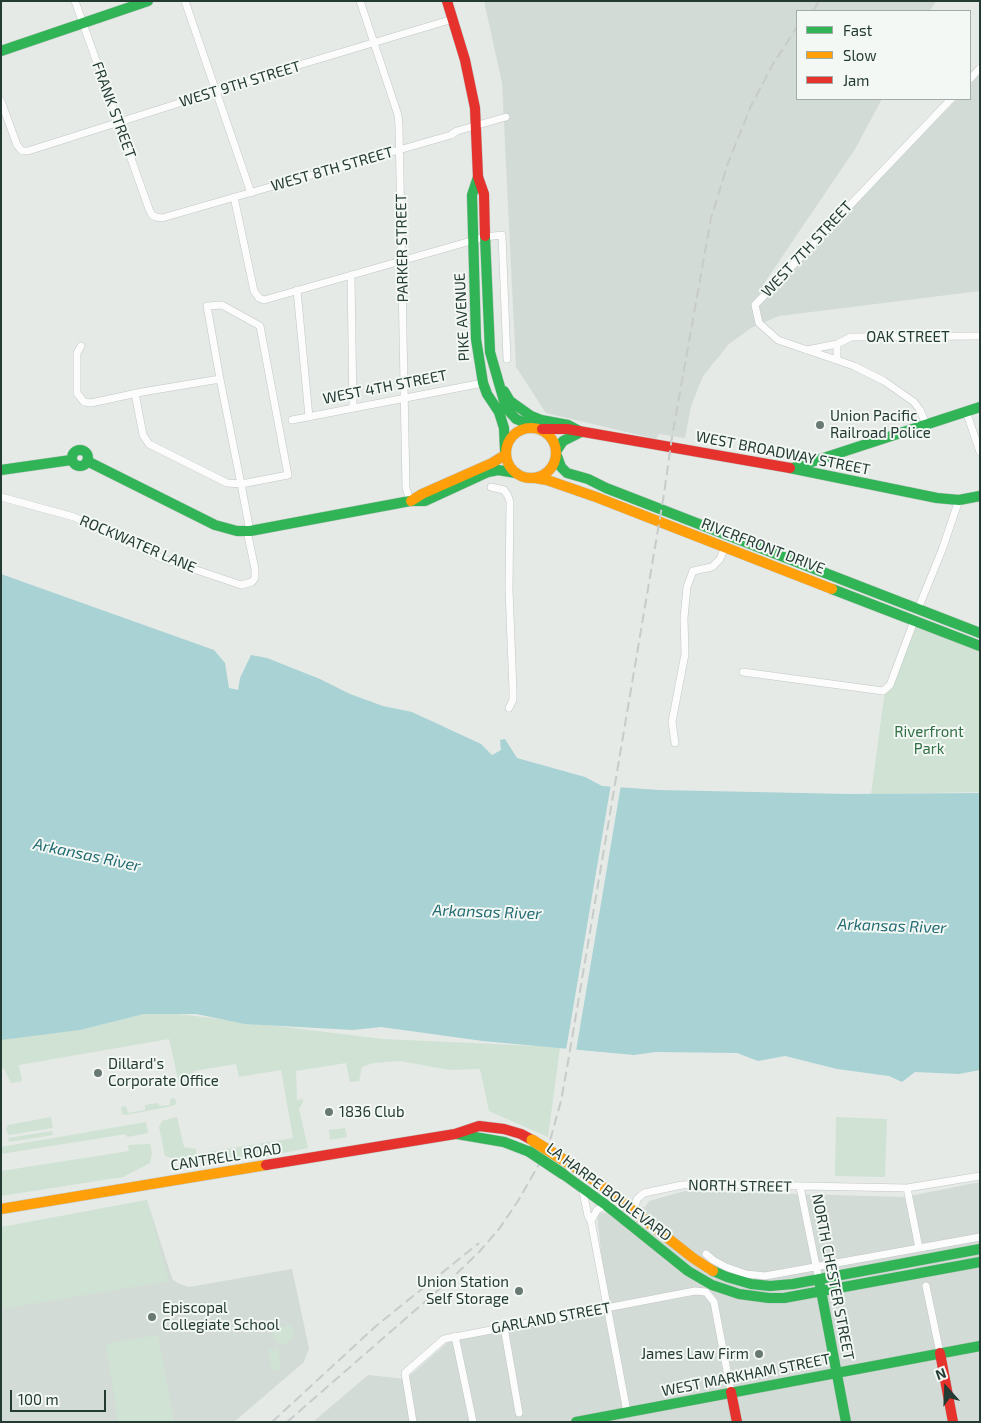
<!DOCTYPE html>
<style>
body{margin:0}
#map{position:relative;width:981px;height:1423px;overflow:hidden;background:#e5eae7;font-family:"Exo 2",sans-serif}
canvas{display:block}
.frame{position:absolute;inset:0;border:2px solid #243b33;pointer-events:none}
.legend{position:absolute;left:796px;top:10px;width:175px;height:90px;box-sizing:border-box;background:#f3f8f5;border:1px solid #a0aca7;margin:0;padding:6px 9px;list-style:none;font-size:15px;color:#243b33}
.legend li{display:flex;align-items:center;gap:10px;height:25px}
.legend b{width:25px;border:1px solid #a0aca7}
.north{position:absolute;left:921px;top:1363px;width:50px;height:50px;-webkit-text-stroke:4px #f3f8f5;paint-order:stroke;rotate:340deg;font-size:14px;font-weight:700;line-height:20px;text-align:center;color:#243b33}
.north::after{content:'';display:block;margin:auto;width:18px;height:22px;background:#243b33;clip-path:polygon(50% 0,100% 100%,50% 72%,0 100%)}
.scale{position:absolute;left:10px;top:1390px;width:96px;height:22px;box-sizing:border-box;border:2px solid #243b33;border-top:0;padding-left:6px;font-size:15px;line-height:18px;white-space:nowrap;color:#243b33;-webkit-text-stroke:4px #f3f8f5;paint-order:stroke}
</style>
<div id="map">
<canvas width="981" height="1423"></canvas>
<div class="frame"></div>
<ul class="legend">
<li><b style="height:6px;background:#30b455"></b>Fast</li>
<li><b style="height:6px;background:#ff9f0a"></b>Slow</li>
<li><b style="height:6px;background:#e5322d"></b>Jam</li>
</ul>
<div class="north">N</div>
<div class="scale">100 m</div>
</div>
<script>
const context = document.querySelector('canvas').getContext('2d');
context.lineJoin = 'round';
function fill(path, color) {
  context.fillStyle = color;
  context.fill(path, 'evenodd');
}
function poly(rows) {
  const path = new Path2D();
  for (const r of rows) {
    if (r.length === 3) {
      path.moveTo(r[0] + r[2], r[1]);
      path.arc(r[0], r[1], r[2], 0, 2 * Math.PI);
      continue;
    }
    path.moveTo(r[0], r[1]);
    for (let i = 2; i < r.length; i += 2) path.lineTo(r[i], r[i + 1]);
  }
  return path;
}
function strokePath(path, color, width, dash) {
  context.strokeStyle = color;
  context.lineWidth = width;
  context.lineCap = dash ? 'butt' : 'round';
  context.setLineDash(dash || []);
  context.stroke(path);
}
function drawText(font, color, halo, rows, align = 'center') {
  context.font = font + ' "Exo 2",sans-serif';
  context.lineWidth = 4;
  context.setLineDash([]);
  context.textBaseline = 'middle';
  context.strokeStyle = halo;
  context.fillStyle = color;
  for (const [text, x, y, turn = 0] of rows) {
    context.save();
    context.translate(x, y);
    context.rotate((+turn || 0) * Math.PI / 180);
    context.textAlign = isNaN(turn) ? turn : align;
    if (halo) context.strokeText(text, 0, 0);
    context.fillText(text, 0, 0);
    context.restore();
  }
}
fill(poly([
 [484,1,936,1,930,11,797,11,797,99,882,99,855,149,765,282,770,292,957,99,970,99,970,86,980,73,980,291,779,316,751,328,729,344,703,376,691,406,685,438,659,434,656,439,546,413,516,367,502,83],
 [980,1182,980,1422,313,1422,368,1375,406,1379,455,1336,607,1308,597,1214,645,1207,649,1201,685,1191,905,1197],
 [147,1200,170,1272,173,1280,180,1284,189,1287,292,1269,309,1348,304,1362,234,1422,1,1422,1,1228]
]), '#d3dbd7');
fill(poly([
 [914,621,980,646,980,792,871,794,885,690],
 [170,1013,383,1039,560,1047,548,1137,489,1111,480,1069,450,1070,400,1061,373,1063,362,1067,359,1081,350,1082,346,1063,296,1071,297,1100,303,1099,303,1102,299,1109,308,1148,258,1158,207,1163,186,1162,165,1156,159,1127,162,1121,177,1117,184,1147,196,1149,196,1154,293,1138,281,1070,239,1077,236,1064,194,1071,195,1081,179,1084,169,1039,19,1065,22,1081,11,1083,4,1069,1,1069,1,1039,80,1030,144,1014],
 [175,1098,176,1104,172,1106,126,1115,122,1114,121,1107,126,1106,128,1113,145,1110,145,1105,158,1103,160,1106,170,1105,170,1099],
 [51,1117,53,1128,9,1135,6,1130,8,1125],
 [836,1117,887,1119,885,1177,835,1176],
 [146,1122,148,1133,127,1137,126,1134,1,1154,1,1147],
 [345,1128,347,1137,330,1140,329,1130],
 [52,1131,53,1135,9,1142,8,1138],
 [150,1144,152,1152,150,1163,123,1177,1,1196,1,1171,129,1151,128,1145],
 [147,1200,169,1281,1,1309,1,1227],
 [288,1324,291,1326,294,1332,292,1340,285,1344,277,1343,274,1339,272,1330,280,1329,281,1327,288,1326],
 [158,1335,174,1422,118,1422,106,1344],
 [278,1348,281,1370,272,1371,268,1350]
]), '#cfe2d3');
fill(poly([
 [1,574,214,650,225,663,229,688,238,690,240,678,251,655,267,658,320,679,350,694,383,706,412,712,481,744,492,755,501,750,500,740,505,739,517,758,585,777,602,786,659,790,849,794,980,793,980,1070,959,1074,915,1072,902,1082,889,1076,837,1069,785,1056,758,1061,737,1053,656,1052,634,1055,483,1041,381,1027,353,1030,245,1024,196,1014,144,1014,80,1030,1,1040]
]), '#a9d2d4');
fill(poly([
 [611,784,621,785,576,1051,566,1050]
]), '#e5eae7');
const street = poly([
 [75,1,149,209,152,215,156,217,162,218,451,135,457,131,506,117],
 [185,1,251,193],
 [360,1,398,115,399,126,406,488,410,501],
 [970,79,980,68],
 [1,101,17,145,22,151,28,151,299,65,453,19],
 [234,197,254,291,259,298,264,300,485,237,502,235,507,359],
 [351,275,353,408],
 [297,290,309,417],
 [81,346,77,353,77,393,84,402,91,403,142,392,220,379],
 [807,350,837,344,851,337,980,336],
 [837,360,837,344],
 [135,393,143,435,149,444,227,483,241,484,288,475,260,326,222,305,207,306,220,379,241,484,250,531],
 [966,411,980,452],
 [292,420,483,383],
 [926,424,920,410,914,402,884,381,854,366,778,340,759,323,755,305,951,99],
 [491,487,504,490,508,496,510,502,509,589,513,691,513,700,509,708],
 [1,497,74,517,161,558,241,585,252,582,255,578,255,569,247,531],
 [918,609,942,550,959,500],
 [743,672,883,691,890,685,914,621],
 [675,743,672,722,685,654,684,618,687,587,693,571,712,567,720,559,725,547],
 [582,1187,588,1216,591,1221,627,1412],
 [800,1187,819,1280],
 [907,1188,919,1248],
 [637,1213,635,1207,637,1199,644,1193,682,1185,699,1184,907,1188,980,1176],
 [591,1221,597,1210,606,1205],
 [706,1254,713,1260,726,1267,746,1274,765,1276,980,1237],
 [926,1286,940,1353],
 [504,1327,519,1413],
 [455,1336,473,1422],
 [413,1422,405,1373,444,1339,695,1291,706,1292,714,1302,731,1392]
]);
const fast = poly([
 [1,51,148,1],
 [478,177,472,195,476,339,483,383,487,394,499,412,504,428,505,450],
 [485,236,490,352,506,408,516,419,535,427],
 [504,391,510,401,531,416,541,420,568,425,581,432],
 [80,458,8],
 [557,450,563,441,581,432],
 [557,456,561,467,567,473,588,479,606,488,980,633],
 [87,461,215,525,237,531,250,531,410,501,425,501,488,472,498,470,516,473],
 [790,468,937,498,959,500,980,496],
 [793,468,980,407],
 [1,470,71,460],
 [832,589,980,646],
 [457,1134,504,1142,530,1152],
 [563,1174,606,1205,688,1271,712,1285,739,1294,769,1298,784,1298,980,1262],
 [713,1271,727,1277,751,1284,770,1286,793,1284,980,1249],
 [819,1280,846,1422],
 [576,1422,980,1346]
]);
const slow = poly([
 [531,453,25],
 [535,478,547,480,596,497,832,589],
 [411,501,422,494,492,463,505,455],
 [570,1164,602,1186,693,1258,713,1271],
 [1,1209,266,1165]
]);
const jam = poly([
 [447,1,465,60,475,108,478,177,484,194,485,236],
 [542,429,567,429,790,468],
 [266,1165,455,1134,479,1126,504,1129,521,1134,532,1140],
 [940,1353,953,1422],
 [731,1392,737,1422]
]);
strokePath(street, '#c2c7c4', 8);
strokePath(fast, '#c0c7c4', 11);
strokePath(slow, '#c0c7c4', 11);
strokePath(jam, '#c0c7c4', 11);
strokePath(street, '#fbfcfb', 7);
strokePath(fast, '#30b455', 10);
strokePath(slow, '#ff9f0a', 10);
strokePath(jam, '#e5322d', 10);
strokePath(poly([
 [813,11,819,1],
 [272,1422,376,1326,479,1243],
 [287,1422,451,1279,479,1252,499,1229,518,1201,542,1159,551,1137,561,1101,567,1068,664,494,672,437,711,218,728,163,751,106,773,64,797,27]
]), '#c7cbc9', 2, [10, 5]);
const fastBridge = poly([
 [530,1152,563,1174]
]);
const slowBridge = poly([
 [532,1140,570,1164]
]);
strokePath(fastBridge, '#c1c9c6', 12, []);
strokePath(slowBridge, '#c1c9c6', 12, []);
strokePath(fastBridge, '#30b455', 11);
strokePath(slowBridge, '#ff9f0a', 11);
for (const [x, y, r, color] of [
 [820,425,5,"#687872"],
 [98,1073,5,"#687872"],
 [329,1112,5,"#687872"],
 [519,1291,5,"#687872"],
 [152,1317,5,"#687872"],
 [759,1354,5,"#687872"]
]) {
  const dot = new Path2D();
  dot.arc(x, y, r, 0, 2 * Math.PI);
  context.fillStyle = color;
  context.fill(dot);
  strokePath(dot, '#f3f8f5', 2);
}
drawText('15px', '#243b33', '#f3f8f5', [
 ["WEST 9TH STREET",240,84,-17],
 ["FRANK STREET",114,110,70],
 ["WEST 8TH STREET",332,169,-16],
 ["PARKER STREET",402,248,-91],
 ["WEST 7TH STREET",807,249,-47],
 ["PIKE AVENUE",462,317,-93],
 ["OAK STREET",908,337],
 ["WEST 4TH STREET",385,387,-11],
 ["WEST BROADWAY STREET",783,453,11],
 ["ROCKWATER LANE",138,544,23],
 ["RIVERFRONT DRIVE",763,546,21],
 ["CANTRELL ROAD",226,1157,-9],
 ["NORTH STREET",740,1186,1],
 ["LA HARPE BOULEVARD",609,1192,37],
 ["NORTH CHESTER STREET",833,1277,79],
 ["GARLAND STREET",551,1318,-10],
 ["WEST MARKHAM STREET",746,1375,-11]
]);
drawText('15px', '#243b33', '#f3f8f5', [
 ["Union Pacific",830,416],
 ["Railroad Police",830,433],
 ["Dillard's",108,1064],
 ["Corporate Office",108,1081],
 ["1836 Club",339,1112],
 ["Union Station",509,1282,"right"],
 ["Self Storage",509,1299,"right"],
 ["Episcopal",162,1308],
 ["Collegiate School",162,1325],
 ["James Law Firm",749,1354,"right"]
], 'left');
drawText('15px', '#316f45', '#f3f8f5', [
 ["Riverfront",929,732],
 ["Park",929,749]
]);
drawText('italic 16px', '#226b73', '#f3f8f5', [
 ["Arkansas River",87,855,12],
 ["Arkansas River",487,912,2],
 ["Arkansas River",892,926,2]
]);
</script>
